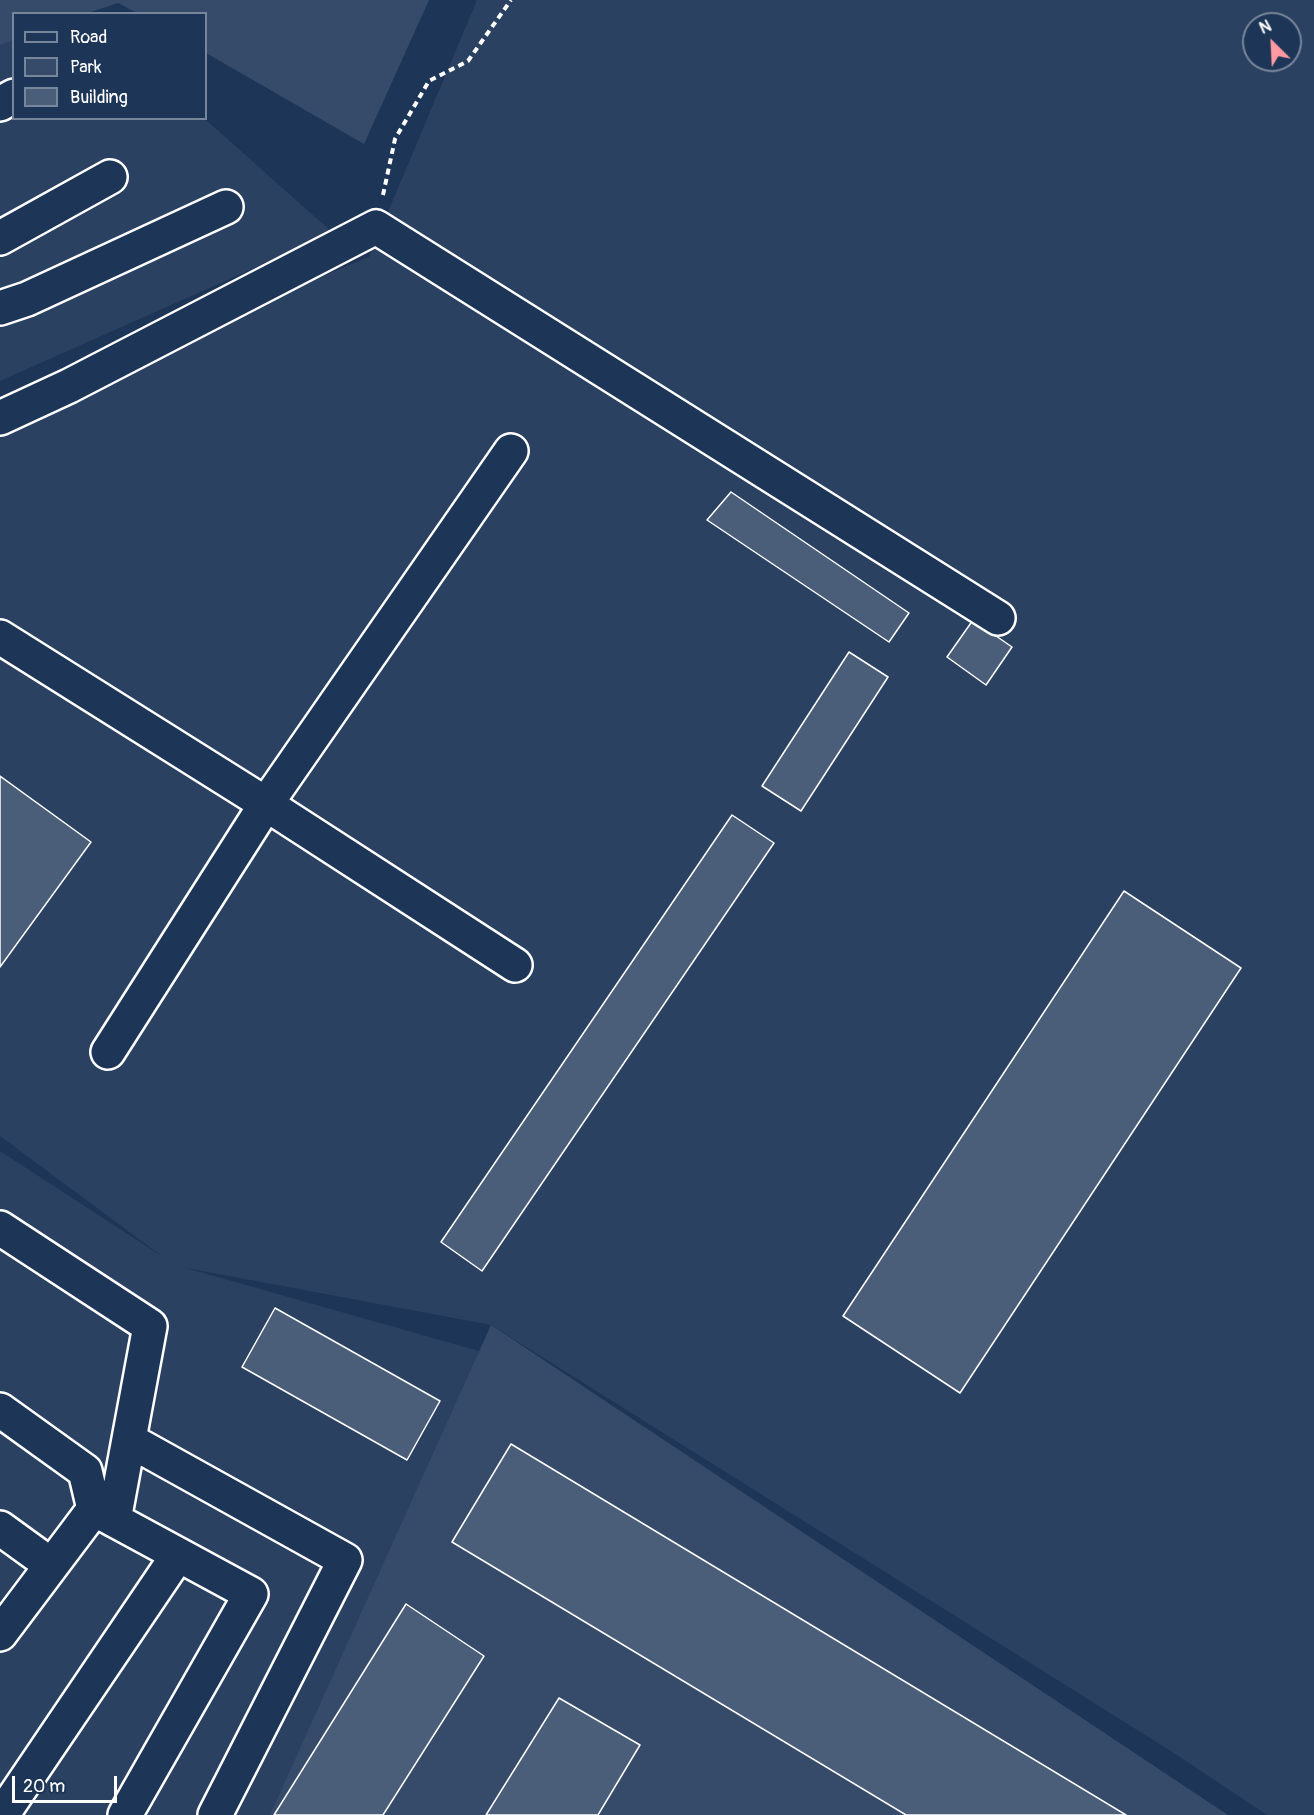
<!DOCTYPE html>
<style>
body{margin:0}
#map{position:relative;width:1314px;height:1815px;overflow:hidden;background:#1d3557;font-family:Pangolin,sans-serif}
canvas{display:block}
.legend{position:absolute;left:12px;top:12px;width:195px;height:108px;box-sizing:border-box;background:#1d3557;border:2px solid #77869a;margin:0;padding:8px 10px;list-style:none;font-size:18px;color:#fff}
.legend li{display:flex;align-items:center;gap:12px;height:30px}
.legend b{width:30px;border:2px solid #77869a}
.north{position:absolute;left:1242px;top:12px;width:60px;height:60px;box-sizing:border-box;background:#1d3557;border:2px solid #77869a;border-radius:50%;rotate:336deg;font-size:16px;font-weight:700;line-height:24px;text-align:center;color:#fff}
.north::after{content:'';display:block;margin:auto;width:21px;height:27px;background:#ff9aa2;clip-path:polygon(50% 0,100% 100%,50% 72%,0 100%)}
.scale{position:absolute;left:12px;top:1776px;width:105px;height:27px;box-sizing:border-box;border:3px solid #fff;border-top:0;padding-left:8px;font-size:18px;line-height:21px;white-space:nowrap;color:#fff;-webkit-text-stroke:4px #1d3557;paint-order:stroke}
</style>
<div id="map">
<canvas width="1314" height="1815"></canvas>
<ul class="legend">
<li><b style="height:8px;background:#1d3557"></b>Road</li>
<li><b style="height:16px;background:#364b69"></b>Park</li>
<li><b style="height:16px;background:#4a5d79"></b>Building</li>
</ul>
<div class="north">N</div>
<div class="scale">20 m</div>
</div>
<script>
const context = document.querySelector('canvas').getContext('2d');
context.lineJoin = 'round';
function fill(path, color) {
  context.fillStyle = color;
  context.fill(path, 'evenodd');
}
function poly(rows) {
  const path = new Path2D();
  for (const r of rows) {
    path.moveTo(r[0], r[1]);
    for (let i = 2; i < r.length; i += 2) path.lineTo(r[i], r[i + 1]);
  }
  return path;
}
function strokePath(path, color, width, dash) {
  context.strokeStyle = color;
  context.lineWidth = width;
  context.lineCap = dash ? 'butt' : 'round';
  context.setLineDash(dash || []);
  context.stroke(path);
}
fill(poly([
 [47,0,14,14,14,118,205,119,333,233,0,381,0,15],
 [477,0,1314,0,1314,1815,1267,1815,1177,1755,491,1325,186,1268,479,1351,375,1632,275,1815,0,1815,0,1151,163,1257,0,1136,0,409,369,257],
 [1254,24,1290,24,1290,60,1254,60]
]), '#2a4161');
fill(poly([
 [0,0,429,0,364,144,206,53,206,14,137,13,118,3,88,13,14,14,13,40,0,45],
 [491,1325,1228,1815,270,1815]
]), '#364b69');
const building = poly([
 [731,492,909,613,889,642,707,520,731,492],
 [973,620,1012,647,986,685,947,657,973,620],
 [849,652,888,677,801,811,762,786,849,652],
 [0,776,91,842,0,967,0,776],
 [732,815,774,843,482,1271,441,1242,732,815],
 [1124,891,1241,968,960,1393,843,1316,1124,891],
 [275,1308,440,1401,407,1460,242,1367,275,1308],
 [511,1444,1126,1815,906,1815,452,1542,511,1444],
 [406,1604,484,1656,383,1815,274,1815,406,1604],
 [559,1698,640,1745,598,1815,486,1815,559,1698]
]);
fill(building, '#4a5d79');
strokePath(building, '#fff', 1.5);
const minor = poly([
 [0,104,14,96],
 [0,238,110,177],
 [0,308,27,299,226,207],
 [0,418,69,386,376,227,998,618],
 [0,637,266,804,515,965],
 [108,1052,266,804,511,451],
 [0,1228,150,1326,114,1520],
 [0,1410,85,1471,94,1509],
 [129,1440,345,1560,215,1815],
 [0,1528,51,1565],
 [0,1634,94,1509,251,1594,125,1815],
 [2,1815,178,1555]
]);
strokePath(minor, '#fff', 38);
strokePath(poly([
 [383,195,395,139,429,81,468,61,511,0]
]), '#fff', 4, [6, 4.5]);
strokePath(minor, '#1d3557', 33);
</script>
